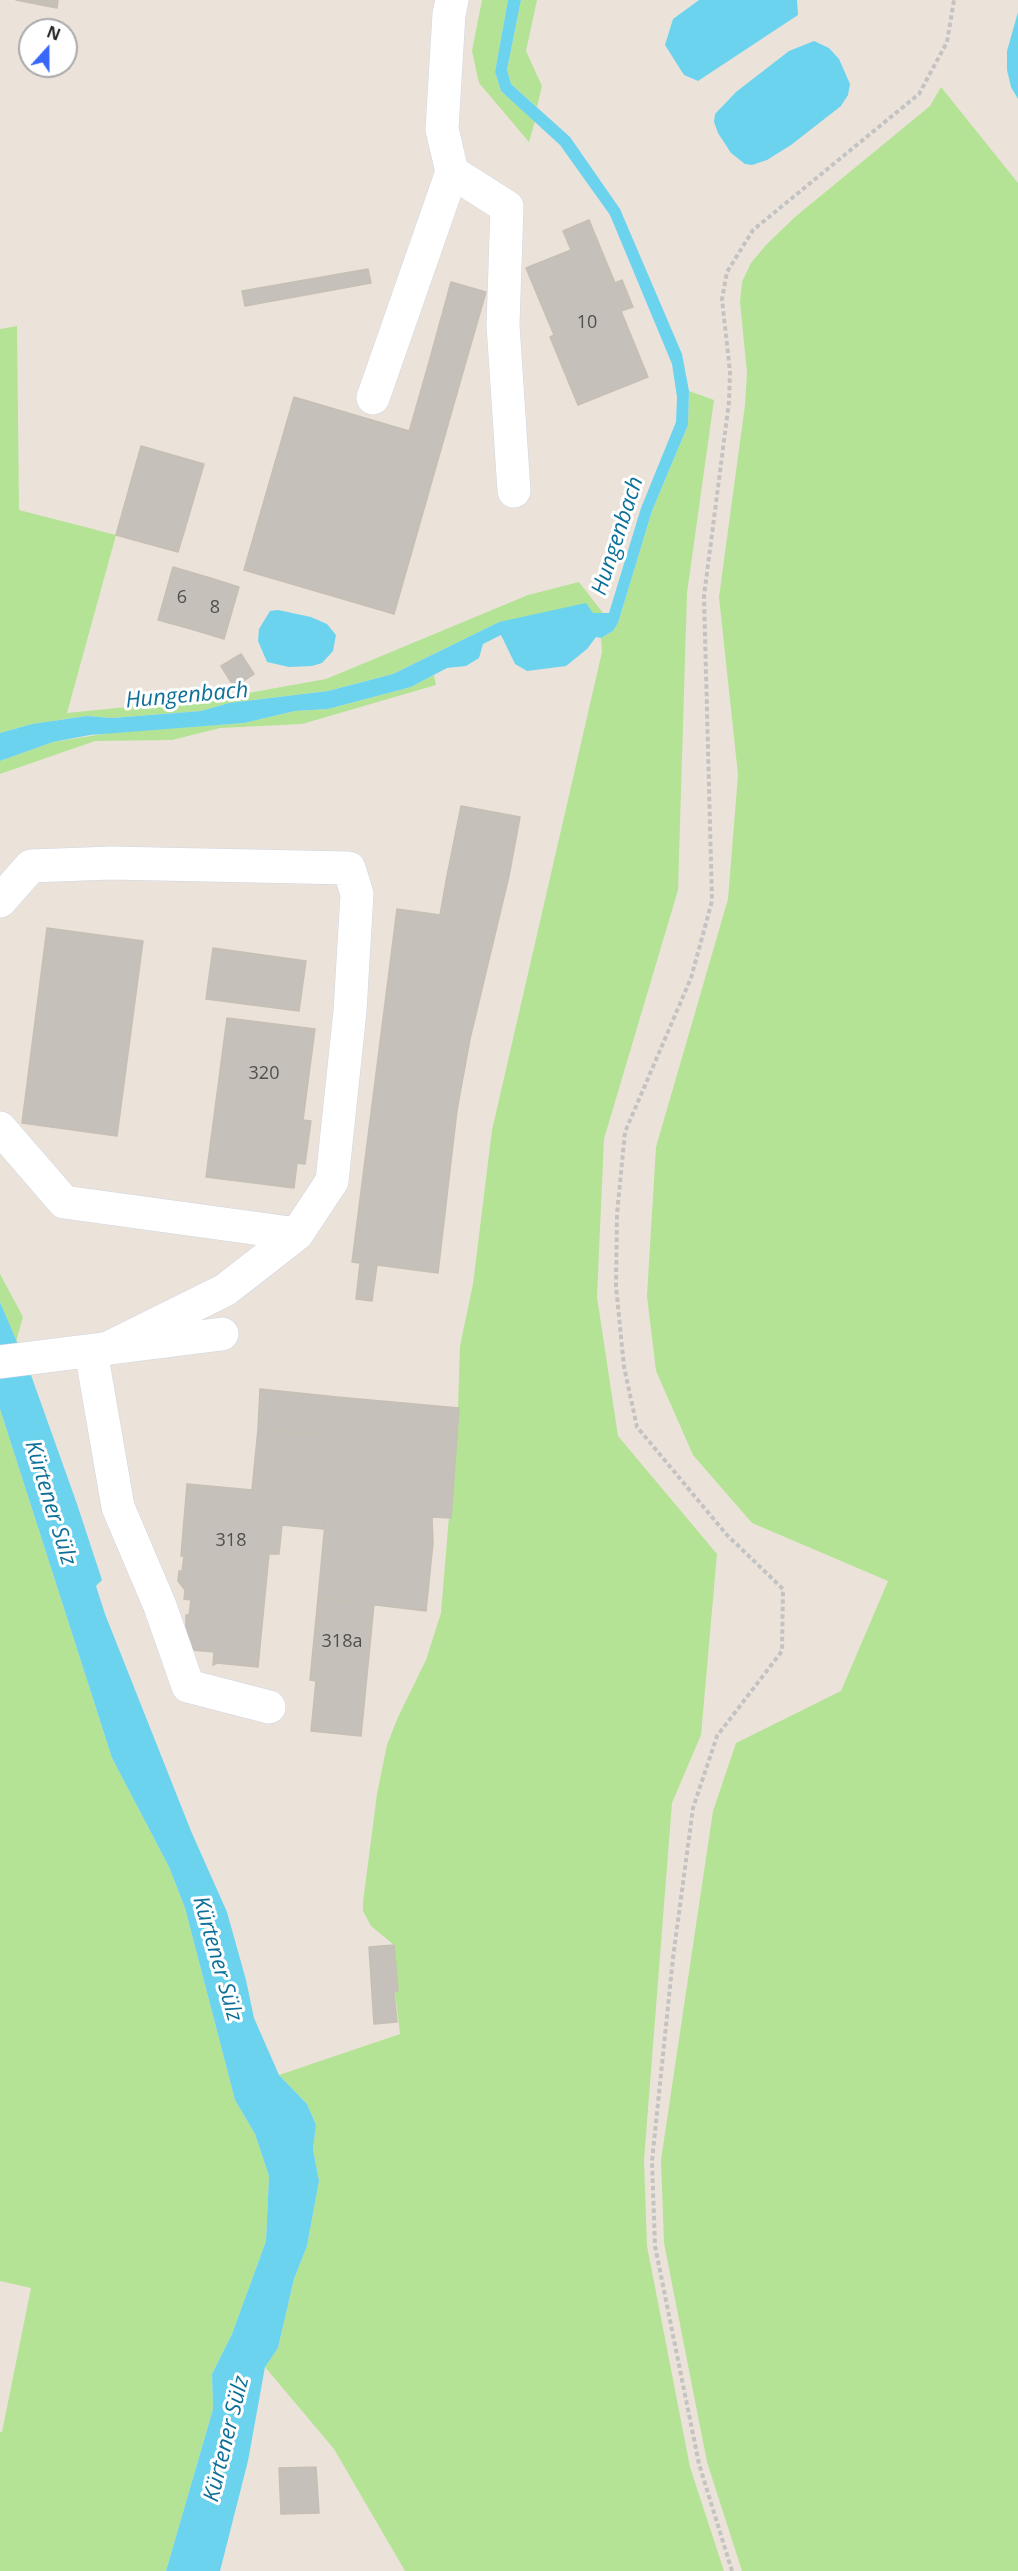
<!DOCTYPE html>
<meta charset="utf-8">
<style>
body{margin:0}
#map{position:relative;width:1018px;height:2571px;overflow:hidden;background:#ebe3da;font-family:"Open Sans",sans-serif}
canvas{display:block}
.north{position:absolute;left:18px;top:18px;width:60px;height:60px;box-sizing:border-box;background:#fff;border:2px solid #a9a9a9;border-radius:50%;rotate:21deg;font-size:16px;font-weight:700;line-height:24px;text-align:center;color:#292929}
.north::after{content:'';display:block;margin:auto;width:21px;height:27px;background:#3867fa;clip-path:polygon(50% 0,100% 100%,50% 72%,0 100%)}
</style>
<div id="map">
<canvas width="1018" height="2571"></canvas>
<div class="north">N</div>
</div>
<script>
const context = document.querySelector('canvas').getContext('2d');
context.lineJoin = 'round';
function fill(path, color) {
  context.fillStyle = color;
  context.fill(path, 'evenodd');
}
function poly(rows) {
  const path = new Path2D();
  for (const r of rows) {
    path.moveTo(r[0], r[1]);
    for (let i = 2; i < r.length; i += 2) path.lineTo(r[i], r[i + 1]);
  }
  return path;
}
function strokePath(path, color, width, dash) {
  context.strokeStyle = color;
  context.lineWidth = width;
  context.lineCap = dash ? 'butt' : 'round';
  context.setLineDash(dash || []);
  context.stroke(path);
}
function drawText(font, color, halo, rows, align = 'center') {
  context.font = font + ' "Open Sans",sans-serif';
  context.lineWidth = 6;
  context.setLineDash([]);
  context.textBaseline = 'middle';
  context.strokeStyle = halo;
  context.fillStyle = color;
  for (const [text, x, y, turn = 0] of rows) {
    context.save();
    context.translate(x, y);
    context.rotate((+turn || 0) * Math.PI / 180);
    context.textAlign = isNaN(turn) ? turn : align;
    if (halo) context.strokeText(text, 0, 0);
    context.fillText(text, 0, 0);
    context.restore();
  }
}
fill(poly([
 [482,0,508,0,495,72,501,91,535,121,529,142,479,83,472,51],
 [521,0,537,0,526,51,542,86,537,107,511,84,507,70],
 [941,87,1018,183,1018,2571,742,2571,707,2462,664,2243,661,2160,713,1811,736,1743,841,1691,888,1581,752,1523,693,1455,656,1371,647,1296,656,1147,728,899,738,775,719,597,745,405,747,373,740,302,742,282,751,263,766,245,795,217,930,106],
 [17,326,19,510,116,535,67,713,226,697,326,679,528,595,579,582,603,613,499,622,393,674,328,691,229,703,201,711,112,718,87,716,32,724,0,733,0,329],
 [689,391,714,400,687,593,678,890,604,1139,597,1297,618,1436,717,1554,701,1735,672,1803,644,2160,647,2246,690,2467,724,2571,405,2571,334,2449,265,2367,278,2348,294,2279,307,2246,319,2181,313,2149,316,2125,307,2104,279,2075,400,2034,395,1992,398,1991,394,1945,371,1926,363,1911,363,1902,377,1794,387,1745,398,1717,426,1660,441,1613,458,1408,460,1346,473,1284,492,1130,602,652,601,638,613,631,618,623,652,511,688,425],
 [434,675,436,685,302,724,220,728,172,740,95,741,0,774,0,761,53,742,116,732,244,723,295,711,328,709,411,687],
 [0,1274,23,1317,16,1342,0,1302],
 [0,1409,112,1758,169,1867,185,1908,235,2100,255,2134,269,2176,266,2241,232,2334,212,2374,213,2409,166,2571,0,2571,0,2432,2,2432,31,2288,0,2281]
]), '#b4e396');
fill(poly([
 [508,0,521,0,507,70,511,84,570,137,620,209,682,354,689,391,688,425,652,511,618,623,613,631,601,638,596,637,587,649,566,666,527,671,515,664,501,635,483,644,479,658,466,666,447,668,411,687,328,709,295,711,244,723,90,735,53,742,0,761,0,733,32,724,87,716,112,718,201,711,229,703,328,691,393,674,499,622,586,603,593,613,609,613,641,508,676,422,677,397,672,364,610,215,560,145,501,91,495,72],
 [699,0,797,0,798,15,698,81,684,75,665,45,673,19],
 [1018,12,1018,99,1011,87,1007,70,1007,51],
 [814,41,829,48,839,59,850,84,848,95,841,106,791,145,767,160,752,165,745,164,731,153,718,133,714,122,715,114,736,92,789,51],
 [278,610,311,617,327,624,336,635,333,651,322,663,312,666,289,667,267,662,258,641,259,629,270,611],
 [0,1302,31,1375,77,1504,102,1580,96,1586,105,1614,191,1831,227,1912,246,1980,254,2018,279,2075,307,2104,316,2125,313,2149,319,2181,307,2246,294,2279,278,2348,265,2367,248,2461,220,2571,166,2571,213,2409,212,2374,232,2334,266,2241,269,2176,255,2134,235,2100,185,1908,169,1867,112,1758,0,1409]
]), '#6cd3ef');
const building = poly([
 [16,0,58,0,57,8,16,0],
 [589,220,615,283,622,280,633,307,621,311,648,377,578,405,550,337,554,335,526,268,571,250,563,231,589,220],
 [368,269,371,283,245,306,242,291,368,269],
 [451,282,486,292,463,372,429,362,451,282],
 [429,362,463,372,394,614,360,604,429,362],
 [294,397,409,431,360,604,244,570,294,397],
 [141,446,204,464,187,522,154,513,145,543,116,535,141,446],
 [154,513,187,522,178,552,145,543,154,513],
 [173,567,207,577,191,629,158,620,173,567],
 [207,577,239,587,224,639,191,629,207,577],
 [241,654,254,674,234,687,221,666,241,654],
 [461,806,520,817,509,876,465,867,462,879,447,876,461,806],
 [465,867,509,876,470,1039,457,1110,438,1273,377,1265,372,1301,356,1299,360,1263,352,1262,397,909,440,915,447,876,462,879,465,867],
 [47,928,143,941,117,1136,22,1123,47,928],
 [213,948,306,961,299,1011,206,999,213,948],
 [227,1018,315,1029,303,1120,311,1121,305,1164,297,1163,294,1188,206,1177,227,1018],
 [260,1389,337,1397,333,1436,258,1429,260,1389],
 [337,1397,459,1408,451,1518,432,1517,433,1543,426,1611,318,1598,337,1397],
 [258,1429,333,1436,324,1529,282,1525,279,1554,269,1554,258,1667,217,1663,213,1665,214,1652,192,1650,186,1643,186,1615,189,1615,191,1600,184,1599,185,1590,178,1581,179,1571,182,1571,184,1556,181,1556,187,1484,252,1490,258,1429],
 [318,1598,374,1604,361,1736,311,1731,316,1681,310,1680,318,1598],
 [394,1945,398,1991,394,1992,397,2022,374,2024,369,1947,394,1945],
 [316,2467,319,2513,281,2514,279,2468,316,2467]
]);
fill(building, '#c6c0ba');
strokePath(building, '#c6bfb4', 1.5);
const minor = poly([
 [452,172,507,207,503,325,514,491],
 [452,172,442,129,449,14,452,0],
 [373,398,452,172],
 [0,901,31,866,111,863,349,868,357,894,350,1011,332,1181,297,1234,225,1290,106,1349],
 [0,1128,64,1202,297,1234],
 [91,1351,118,1507,160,1606,188,1686,269,1707],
 [0,1362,222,1334]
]);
strokePath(minor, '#cfd4e2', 34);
strokePath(poly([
 [732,2571,699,2464,655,2246,652,2161,673,1958,693,1808,717,1736,782,1651,783,1589,727,1535,637,1427,624,1367,616,1286,617,1214,625,1132,691,978,712,901,704,596,729,402,730,372,722,299,727,272,753,230,919,94,947,42,954,0]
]), '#c3c3c3', 4, [4.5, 3]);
strokePath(minor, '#fff', 33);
drawText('18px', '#504f4d', null, [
 ["10",587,323],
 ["6",182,598],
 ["8",215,608],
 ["320",264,1074],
 ["318",231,1541],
 ["318a",342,1642]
]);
drawText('italic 22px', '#0d7099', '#fff', [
 ["Hungenbach",618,536,-72],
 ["Hungenbach",187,696,-5],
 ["Kürtener Sülz",50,1503,73],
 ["Kürtener Sülz",217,1959,74],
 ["Kürtener Sülz",227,2439,-76]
]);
</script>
